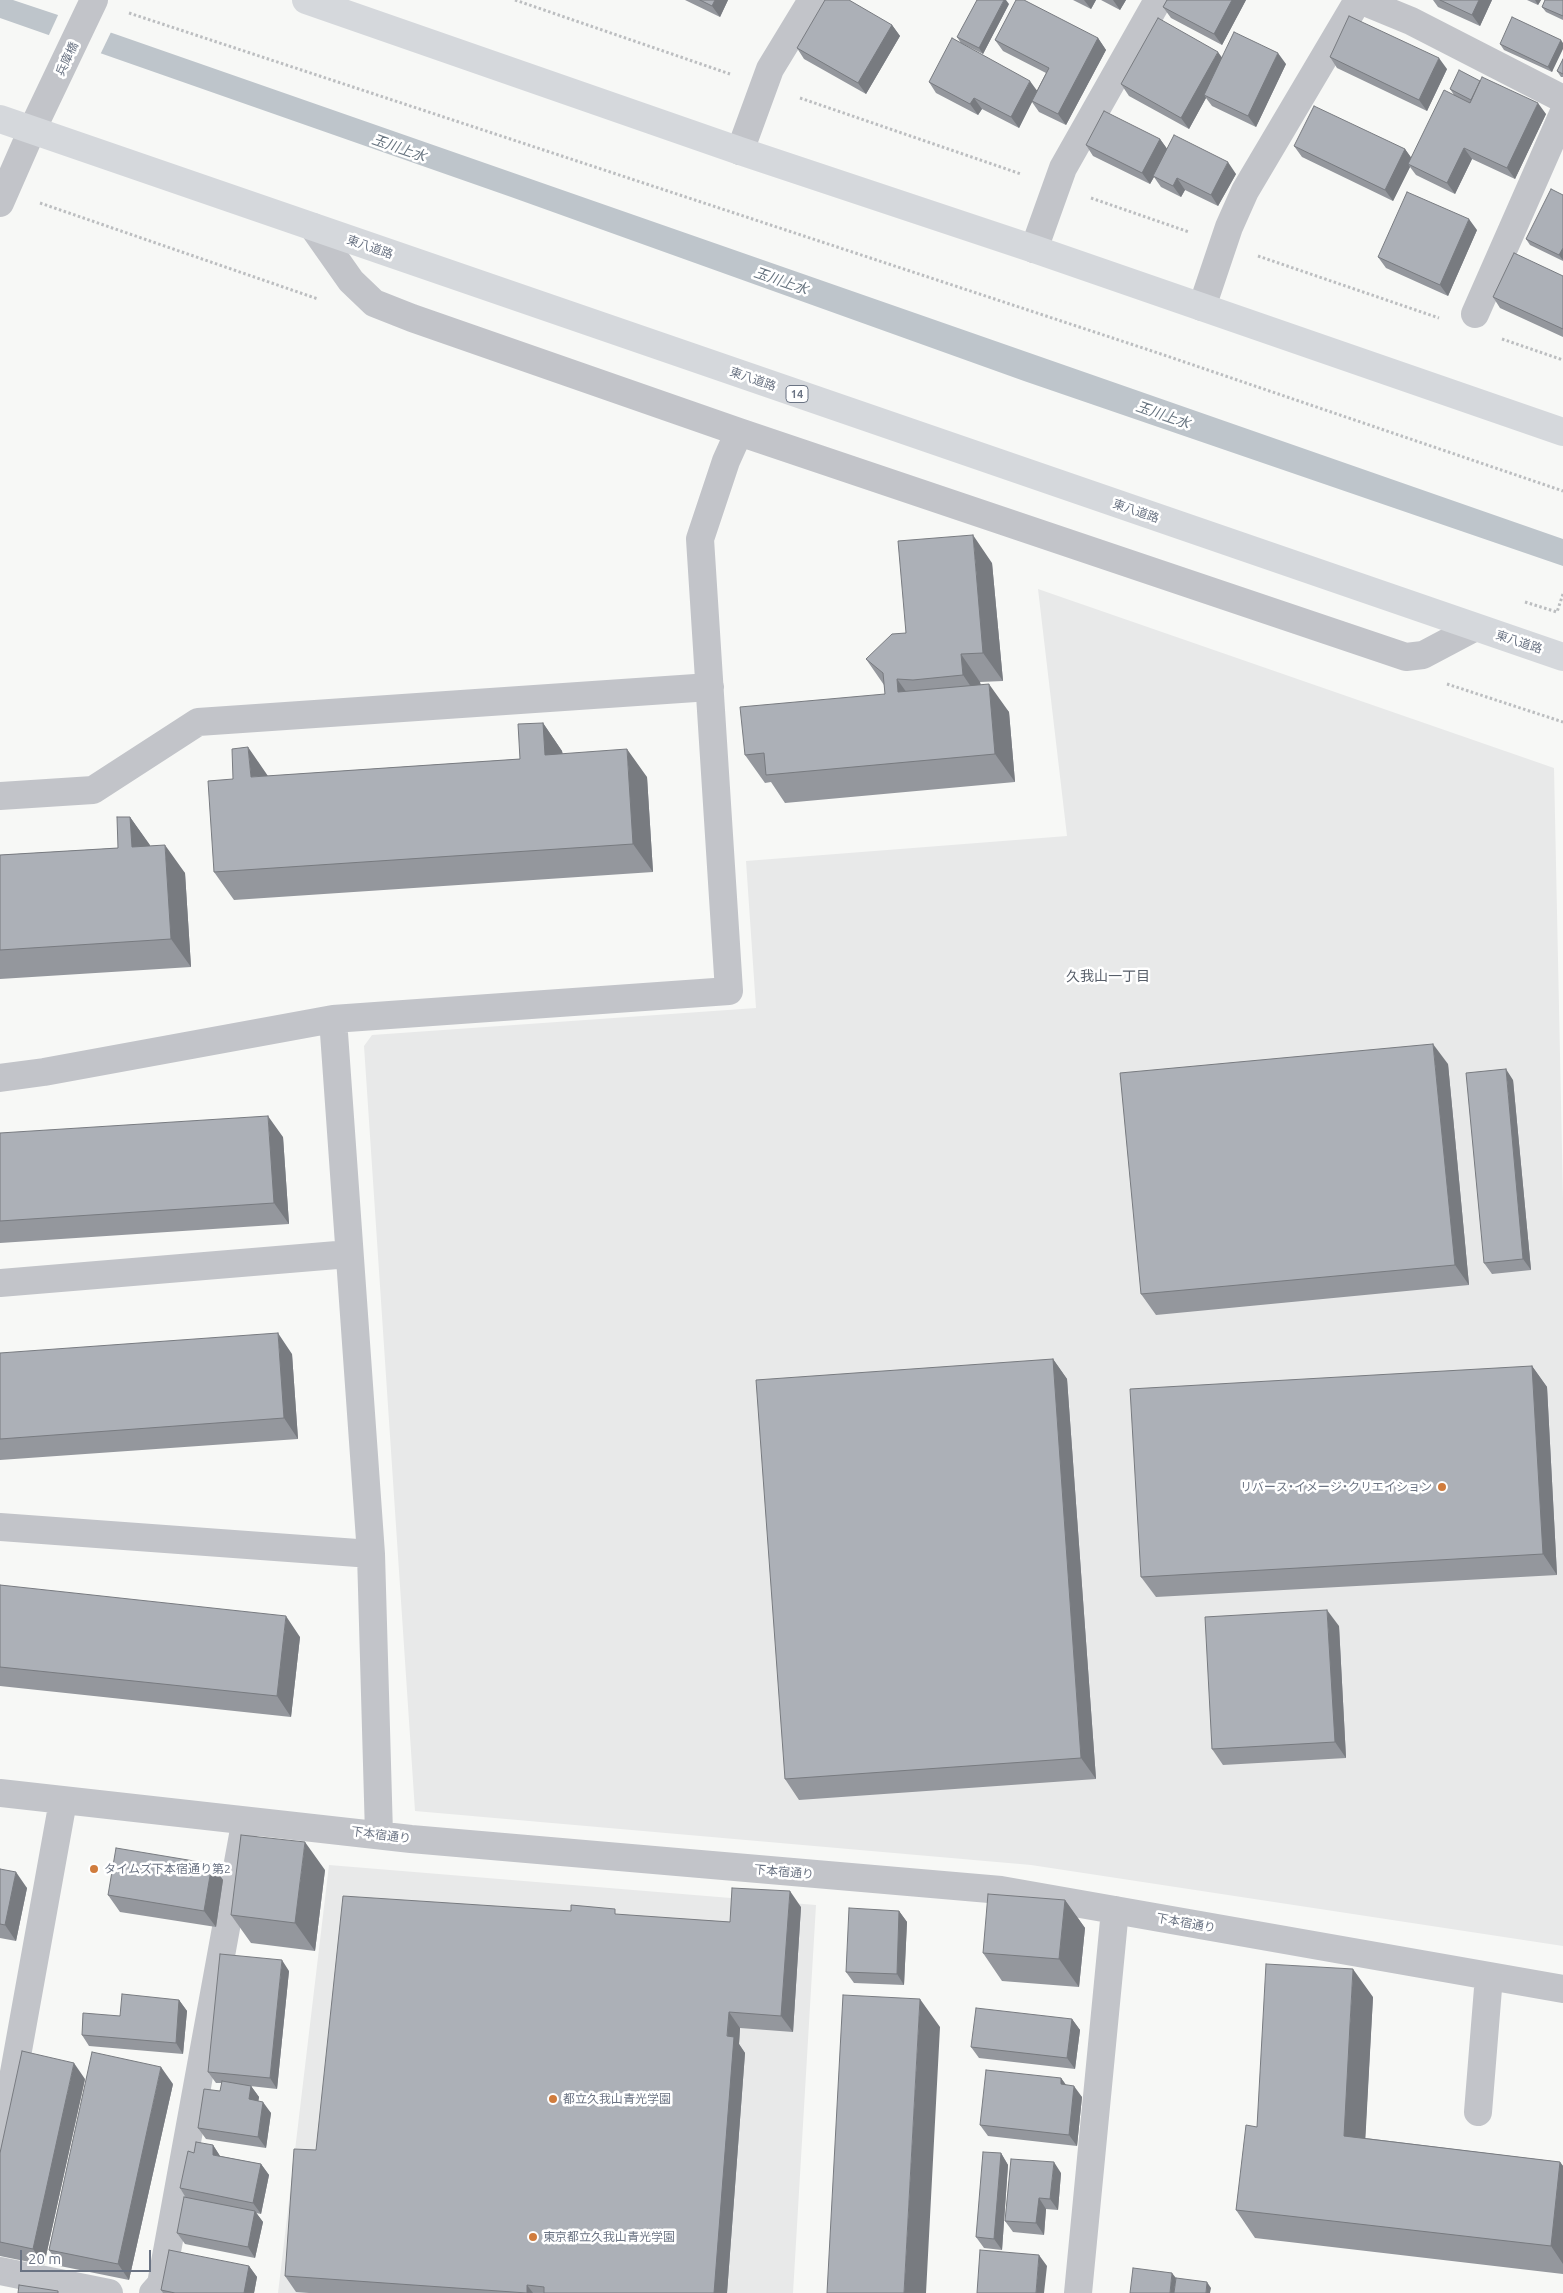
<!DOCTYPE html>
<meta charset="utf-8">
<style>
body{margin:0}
#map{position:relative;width:1563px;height:2293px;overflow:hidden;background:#f7f8f6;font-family:Ubuntu,sans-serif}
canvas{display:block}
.scale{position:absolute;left:20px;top:2250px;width:131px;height:22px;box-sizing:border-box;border:2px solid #6a7383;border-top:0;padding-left:6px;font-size:15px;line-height:18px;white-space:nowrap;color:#6a7383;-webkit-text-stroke:4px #fff;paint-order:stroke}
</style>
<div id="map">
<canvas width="1563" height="2293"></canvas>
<div class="scale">20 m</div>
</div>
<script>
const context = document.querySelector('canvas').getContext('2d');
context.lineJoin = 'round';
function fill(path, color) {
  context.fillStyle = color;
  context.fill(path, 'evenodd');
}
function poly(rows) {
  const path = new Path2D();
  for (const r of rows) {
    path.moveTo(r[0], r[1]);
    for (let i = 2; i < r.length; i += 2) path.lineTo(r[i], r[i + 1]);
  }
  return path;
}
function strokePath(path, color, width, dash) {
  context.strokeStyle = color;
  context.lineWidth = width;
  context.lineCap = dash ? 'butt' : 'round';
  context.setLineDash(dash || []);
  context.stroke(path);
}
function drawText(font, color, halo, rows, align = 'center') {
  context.font = font + ' Ubuntu,"Noto Sans JP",sans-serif';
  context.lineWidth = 5;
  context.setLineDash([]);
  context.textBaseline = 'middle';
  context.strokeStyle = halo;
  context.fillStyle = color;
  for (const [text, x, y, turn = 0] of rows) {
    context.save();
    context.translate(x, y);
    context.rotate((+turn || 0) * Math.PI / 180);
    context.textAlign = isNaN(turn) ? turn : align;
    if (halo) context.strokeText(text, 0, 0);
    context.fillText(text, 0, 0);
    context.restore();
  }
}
fill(poly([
 [1038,589,1554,768,1563,1199,1563,1946,1031,1865,415,1811,364,1046,372,1035,756,1008,746,861,1067,836],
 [329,1865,816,1905,793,2293,278,2293]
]), '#e8e9e9');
fill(poly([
 [0,0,13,0,115,34,1563,539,1563,566,1024,381,511,197,0,18]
]), '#bec5cb');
fill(poly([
 [59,13,112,30,100,55,48,37]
]), '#f7f8f6');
strokePath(poly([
 [515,0,730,74],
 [129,13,1158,353,1563,491],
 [800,98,1021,174],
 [1091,198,1189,232],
 [40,203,318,299],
 [1258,256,1439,318],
 [1502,339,1563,360],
 [1525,602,1557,612,1563,594],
 [1447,684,1563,722]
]), '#bcbec0', 3, [2.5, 2.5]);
strokePath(poly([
 [1360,0,1411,21,1563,99],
 [740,151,770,69,812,0],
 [0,203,32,130,94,0],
 [313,227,351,281,374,303,412,318,739,432,1406,657,1423,655,1474,628],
 [1034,249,1063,168,1158,0],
 [1202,307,1229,227,1245,191,1358,0],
 [1475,314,1563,114],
 [0,796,93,790,198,722,710,687],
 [333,1019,371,1554,379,1834],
 [0,1078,44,1072,333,1019,729,991,700,539,726,461,739,432],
 [0,1283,349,1254],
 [0,1527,371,1554],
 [0,1793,411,1839,1001,1890,1563,1989],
 [1478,2112,1489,1976],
 [0,2150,63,1801],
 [0,2271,109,2293],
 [153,2293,161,2284,245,1824],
 [1078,2293,1115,1910]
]), '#c2c4c9', 28);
strokePath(poly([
 [306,0,740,151,1034,249,1563,432],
 [0,119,1563,657]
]), '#d5d8dc', 28);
fill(poly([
 [685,0,728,0,720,17],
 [1073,0,1096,0,1091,9],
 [1101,0,1126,0,1120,10],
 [1167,0,1246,0,1222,45,1171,18,1163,7],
 [1433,0,1492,0,1480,26,1438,7],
 [1527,0,1541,0,1538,5],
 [1563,0,1563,20,1546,12,1542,7],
 [1009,4,983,54,961,43,957,37],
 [892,25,900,36,866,94,804,59,797,48],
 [1098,38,1106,50,1066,125,1039,112,1032,102,1019,128,982,109,978,115,936,93,929,82,1037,90,1046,73,1003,51,995,40],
 [1561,40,1552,72,1504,50,1500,44],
 [1222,57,1286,64,1256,127,1212,106,1206,98,1189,129,1129,96,1121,84],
 [1330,57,1447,69,1427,111,1337,68],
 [1563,59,1563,77,1561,77,1557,71],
 [1450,89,1546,114,1515,179,1472,159,1455,194,1416,175,1410,167,1393,201,1302,157,1294,146,1405,149,1411,158,1454,95],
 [1160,139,1167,149,1236,174,1218,206,1185,190,1181,197,1161,187,1154,177,1150,184,1093,156,1086,145],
 [1563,195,1563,261,1530,245,1526,239],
 [1477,230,1448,296,1386,268,1378,257],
 [1563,276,1563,337,1500,308,1493,297],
 [992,563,1003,681,980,682,981,685,1009,712,1015,782,785,803,771,782,765,783,745,755,885,694,884,685,866,659,906,633],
 [543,723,562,751,563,754,647,777,653,872,234,900,214,872,233,779,268,776,520,759],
 [130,817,150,846,185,873,191,967,0,979,0,855,118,848],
 [1448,1064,1469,1285,1156,1315,1141,1294],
 [1513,1080,1531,1270,1492,1274,1484,1263],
 [0,1133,283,1137,289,1224,0,1243],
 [0,1353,292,1354,298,1439,0,1460],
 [1053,1359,1067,1379,1096,1779,799,1800,785,1779],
 [1532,1366,1547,1387,1557,1575,1156,1597,1141,1577],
 [0,1585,300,1637,291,1717,0,1686],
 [1339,1626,1346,1758,1223,1765,1212,1749],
 [212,1864,223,1880,216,1927,120,1912,108,1895],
 [0,1869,27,1888,16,1941,0,1938],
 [325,1870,315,1951,251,1943,231,1915],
 [1065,1900,1085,1928,1079,1987,1002,1981,983,1953],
 [801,1907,793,2032,740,2028,739,2044,745,2053,727,2293,309,2293,296,2292,285,2276,316,2150,619,1915,730,1922],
 [899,1911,907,1922,904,1985,854,1983,846,1972],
 [289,1971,277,2089,250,2086,251,2086,259,2097,258,2101,271,2113,266,2148,206,2139,198,2128,220,2091,222,2083,216,2083,208,2072],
 [1373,1997,1365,2138,1560,2162,1563,2166,1563,2274,1255,2238,1236,2210,1257,2127],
 [179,2000,187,2011,183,2054,89,2046,82,2035,120,2016],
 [1072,2019,1080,2030,1075,2069,979,2058,971,2047],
 [1061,2078,1066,2085,1082,2097,1077,2146,988,2136,980,2125],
 [85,2079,44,2265,0,2256,0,2153],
 [173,2084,129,2280,60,2266,49,2250],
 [213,2145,220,2156,261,2164,269,2175,261,2214,256,2213,263,2222,255,2258,185,2244,177,2233,186,2198,180,2188,194,2153],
 [1001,2153,1008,2165,1002,2250,984,2248,976,2237],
 [1061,2173,1058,2210,1046,2209,1044,2235,1013,2232,1005,2221],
 [249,2266,257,2277,254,2293,163,2293,161,2290]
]), '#94979d');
fill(poly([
 [715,0,728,0,720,17,712,6],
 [1004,0,1006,0,1009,4,983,54,979,48],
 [1084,0,1096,0,1091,9],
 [1113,0,1126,0,1120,10],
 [1232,0,1246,0,1222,45,1214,34],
 [1479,0,1492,0,1480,26,1472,15],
 [1535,0,1541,0,1538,5],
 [892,25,900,36,866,94,858,83],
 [1098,38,1106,50,1066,125,1058,114],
 [1561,40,1563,43,1563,49,1552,72,1548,67],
 [1218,52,1226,63,1204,95,1206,98,1189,129,1181,118],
 [1278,53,1286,64,1256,127,1248,116],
 [1439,58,1447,69,1427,111,1419,100],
 [1030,81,1038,92,1032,101,1032,102,1019,128,1011,117],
 [974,98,982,109,978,115,970,104],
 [1538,103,1546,114,1515,179,1507,168],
 [1160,139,1168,150,1153,176,1154,177,1150,184,1142,173],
 [1464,148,1472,159,1455,194,1447,183],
 [1405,149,1413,160,1408,164,1410,167,1393,201,1385,190],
 [1228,162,1236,174,1218,206,1211,195],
 [1177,178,1185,190,1181,197,1173,186],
 [1469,219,1477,230,1448,296,1440,285],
 [1563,248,1563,260,1559,255],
 [973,535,992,563,1003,681,983,653],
 [961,654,980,682,982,703,963,675],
 [897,679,917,707,898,692],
 [989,684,1009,712,1015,782,995,754],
 [543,723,562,751,565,783,545,755],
 [248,747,268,776,251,777],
 [627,749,647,777,653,872,633,844],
 [130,817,150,845,151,876,132,847],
 [165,845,185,873,191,967,171,939],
 [1433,1044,1448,1064,1469,1285,1455,1265],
 [1506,1069,1513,1080,1531,1270,1523,1259],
 [268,1116,283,1137,289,1224,274,1203],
 [278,1333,292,1354,298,1439,284,1418],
 [1053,1359,1067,1379,1096,1779,1081,1758],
 [1532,1366,1547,1387,1557,1575,1543,1554],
 [1327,1610,1339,1626,1346,1758,1335,1742],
 [286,1616,300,1637,291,1717,277,1696],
 [305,1842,325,1870,315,1951,295,1923],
 [212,1864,223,1880,216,1927,204,1911],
 [16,1872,27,1888,16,1941,5,1925],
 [790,1891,801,1907,793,2032,781,2016],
 [1065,1900,1085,1928,1079,1987,1059,1959],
 [899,1911,907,1922,904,1985,897,1974],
 [282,1960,289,1971,277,2089,270,2078],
 [1353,1969,1373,1997,1364,2164,1344,2136],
 [920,1999,940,2027,926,2293,904,2293],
 [179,2000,187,2011,183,2054,176,2043],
 [729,2012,740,2028,739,2044,745,2053,727,2293,714,2293],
 [1072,2019,1080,2030,1075,2069,1067,2058],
 [74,2063,85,2079,44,2265,33,2249],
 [161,2067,173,2084,129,2280,118,2264],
 [1061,2078,1069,2089,1061,2084],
 [251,2086,259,2097,257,2111,249,2099],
 [1074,2086,1082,2097,1077,2146,1069,2135],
 [263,2102,271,2113,266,2148,258,2137],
 [213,2145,220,2156,213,2155],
 [1001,2153,1008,2165,1002,2250,994,2239],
 [1054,2162,1061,2173,1058,2210,1050,2199],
 [1560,2162,1563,2166,1563,2264,1551,2246],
 [261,2164,269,2175,261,2214,253,2203],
 [1039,2198,1046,2209,1044,2235,1036,2223],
 [255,2211,263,2222,255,2258,248,2247],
 [1039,2255,1047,2266,1044,2293,1036,2293],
 [249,2266,257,2277,254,2293,244,2293],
 [1172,2273,1176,2278,1174,2293,1170,2293],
 [1207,2282,1211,2288,1210,2293,1206,2293],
 [527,2285,533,2293,527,2293]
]), '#787b80');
const building = poly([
 [700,0,715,0,712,6,700,0],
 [825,0,849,0,892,25,858,83,797,48,825,0],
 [977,0,1004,0,979,48,957,37,977,0],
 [1016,0,1024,0,1098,38,1058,114,1032,101,1049,68,995,40,1016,0],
 [1167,0,1232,0,1214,34,1163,7,1167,0],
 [1440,0,1479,0,1472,15,1440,0],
 [1545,0,1563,0,1563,16,1542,7,1545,0],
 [1349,16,1439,58,1419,100,1330,57,1349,16],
 [1512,17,1561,40,1548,67,1500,44,1512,17],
 [1158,18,1218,52,1181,118,1121,84,1158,18],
 [1234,32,1278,53,1248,116,1204,95,1234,32],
 [952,38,1030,81,1011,117,974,98,970,104,929,82,952,38],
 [1563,59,1563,74,1557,71,1563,59],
 [1459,70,1480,81,1471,100,1450,89,1459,70],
 [1482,77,1538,103,1507,168,1464,148,1447,183,1408,164,1444,90,1470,103,1482,77],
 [1314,106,1405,149,1385,190,1294,146,1314,106],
 [1104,111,1160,139,1142,173,1086,145,1104,111],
 [1174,135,1228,162,1211,195,1177,178,1173,186,1153,176,1174,135],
 [1551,189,1563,195,1563,248,1559,255,1526,239,1551,189],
 [1407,192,1469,219,1440,285,1378,257,1407,192],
 [1514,253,1563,276,1563,329,1493,297,1514,253],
 [973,535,983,653,961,654,963,675,913,680,897,679,898,692,989,684,995,754,766,775,764,753,745,755,740,707,885,694,883,673,866,659,892,634,906,633,898,541,973,535],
 [543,723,545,755,627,749,633,844,214,872,208,781,233,779,232,749,248,747,251,777,520,759,518,724,543,723],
 [117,817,130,817,132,847,165,845,171,939,0,950,0,855,118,848,117,817],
 [1433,1044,1455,1265,1141,1294,1120,1073,1433,1044],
 [1506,1069,1523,1259,1484,1263,1466,1073,1506,1069],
 [268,1116,274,1203,0,1221,0,1133,268,1116],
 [278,1333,284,1418,0,1439,0,1353,278,1333],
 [1053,1359,1081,1758,785,1779,756,1380,1053,1359],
 [1532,1366,1543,1554,1141,1577,1130,1389,1532,1366],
 [0,1585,286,1616,277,1696,0,1667,0,1585],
 [1327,1610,1335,1742,1212,1749,1205,1617,1327,1610],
 [241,1835,305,1842,295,1923,231,1915,241,1835],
 [116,1848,212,1864,204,1911,108,1895,116,1848],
 [0,1869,16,1872,5,1925,0,1924,0,1869],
 [732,1888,790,1891,781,2016,729,2012,727,2036,734,2037,714,2293,544,2293,544,2287,527,2285,527,2293,285,2276,294,2149,316,2150,343,1896,571,1911,571,1905,615,1909,615,1914,730,1922,732,1888],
 [988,1894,1065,1900,1059,1959,983,1953,988,1894],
 [849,1908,899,1911,897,1974,846,1972,849,1908],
 [220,1954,282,1960,270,2078,208,2072,220,1954],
 [1266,1964,1353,1969,1344,2136,1560,2162,1551,2246,1236,2210,1246,2125,1257,2127,1266,1964],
 [122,1994,179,2000,176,2043,82,2035,83,2013,120,2016,122,1994],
 [843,1995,920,1999,904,2293,827,2293,843,1995],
 [976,2008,1072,2019,1067,2058,971,2047,976,2008],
 [22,2051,74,2063,33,2249,0,2242,0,2153,22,2051],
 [92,2052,161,2067,118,2264,49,2250,92,2052],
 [986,2070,1061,2078,1061,2084,1074,2086,1069,2135,980,2125,986,2070],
 [222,2081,251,2086,249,2099,263,2102,258,2137,198,2128,204,2089,220,2091,222,2081],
 [196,2142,213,2145,213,2155,261,2164,253,2203,180,2188,188,2151,194,2153,196,2142],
 [983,2152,1001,2153,994,2239,976,2237,983,2152],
 [1011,2159,1054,2162,1050,2199,1039,2198,1036,2223,1005,2221,1011,2159],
 [184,2197,255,2211,248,2247,177,2233,184,2197],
 [169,2250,249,2266,244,2293,175,2293,161,2290,169,2250],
 [980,2250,1039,2255,1036,2293,977,2293,980,2250],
 [1133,2268,1172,2273,1170,2293,1130,2293,1133,2268],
 [1176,2278,1207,2282,1206,2293,1174,2293,1176,2278],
 [19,2285,58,2291,58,2293,18,2293,19,2285]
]);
fill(building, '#acb0b7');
strokePath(building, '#787b80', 1);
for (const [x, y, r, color] of [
 [1442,1487,5,"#d07c3d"],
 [94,1869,5,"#d07c3d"],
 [553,2099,5,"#d07c3d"],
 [533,2237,5,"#d07c3d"]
]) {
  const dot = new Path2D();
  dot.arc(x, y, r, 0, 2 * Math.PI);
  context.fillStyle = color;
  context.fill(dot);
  strokePath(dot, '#fff', 2);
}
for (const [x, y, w] of [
 [797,394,22]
]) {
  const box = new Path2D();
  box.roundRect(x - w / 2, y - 8.5, w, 17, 4);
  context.fillStyle = '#fff';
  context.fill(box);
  strokePath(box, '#6a7383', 1);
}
drawText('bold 11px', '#6a7383', null, [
 ["14",797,394]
]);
drawText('12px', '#6a7383', '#fff', [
 ["兵庫橋",67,59,-65],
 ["東八道路",370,247,19],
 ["東八道路",753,379,19],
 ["東八道路",1136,511,19],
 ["東八道路",1519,642,18],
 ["下本宿通り",381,1835,7],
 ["下本宿通り",784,1872,5],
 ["下本宿通り",1186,1923,10]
]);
drawText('12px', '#6a7383', '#fff', [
 ["リバース･イメージ･クリエイション",1432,1487,"right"],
 ["タイムズ下本宿通り第2",104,1869],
 ["都立久我山青光学園",563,2099],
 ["東京都立久我山青光学園",543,2237]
], 'left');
drawText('italic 14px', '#66737f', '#fff', [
 ["玉川上水",399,148,19],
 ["玉川上水",781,281,19],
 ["玉川上水",1163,415,19]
]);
drawText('14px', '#575e69', '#fff', [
 ["久我山一丁目",1108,976]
]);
</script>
